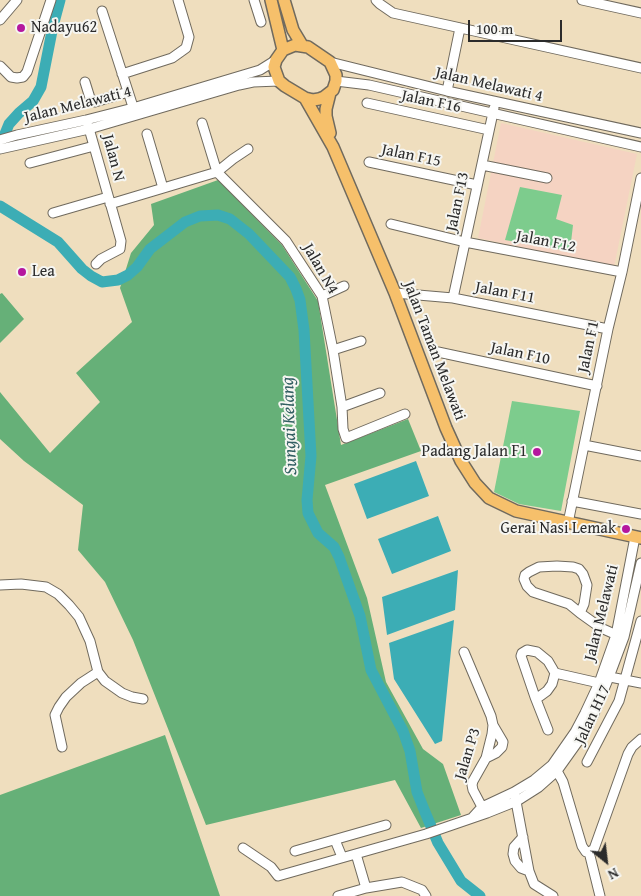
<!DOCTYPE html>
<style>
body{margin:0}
#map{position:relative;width:641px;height:896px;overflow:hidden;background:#efdebe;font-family:"Gentium Book Plus",serif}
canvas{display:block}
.north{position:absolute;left:581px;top:836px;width:50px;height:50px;-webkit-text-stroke:4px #f6f6f2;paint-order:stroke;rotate:151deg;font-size:14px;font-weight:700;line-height:20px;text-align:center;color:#2b2b2b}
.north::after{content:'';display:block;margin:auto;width:18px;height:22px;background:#2b2b2b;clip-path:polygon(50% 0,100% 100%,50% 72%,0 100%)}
.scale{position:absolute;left:468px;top:20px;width:94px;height:22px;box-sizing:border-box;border:2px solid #2b2b2b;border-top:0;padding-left:6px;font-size:15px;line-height:18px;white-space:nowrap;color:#2b2b2b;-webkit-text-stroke:4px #f6f6f2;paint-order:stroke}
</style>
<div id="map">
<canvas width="641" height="896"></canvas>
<div class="north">N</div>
<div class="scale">100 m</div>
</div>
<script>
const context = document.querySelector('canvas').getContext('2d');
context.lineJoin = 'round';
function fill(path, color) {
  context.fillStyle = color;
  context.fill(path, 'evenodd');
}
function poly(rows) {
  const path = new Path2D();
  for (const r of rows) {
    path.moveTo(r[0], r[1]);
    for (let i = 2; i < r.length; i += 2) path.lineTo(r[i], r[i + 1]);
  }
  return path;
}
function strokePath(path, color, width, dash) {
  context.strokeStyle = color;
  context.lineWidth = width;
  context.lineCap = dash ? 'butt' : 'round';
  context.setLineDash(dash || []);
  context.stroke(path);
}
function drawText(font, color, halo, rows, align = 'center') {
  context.font = font + ' "Gentium Book Plus",serif';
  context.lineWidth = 4;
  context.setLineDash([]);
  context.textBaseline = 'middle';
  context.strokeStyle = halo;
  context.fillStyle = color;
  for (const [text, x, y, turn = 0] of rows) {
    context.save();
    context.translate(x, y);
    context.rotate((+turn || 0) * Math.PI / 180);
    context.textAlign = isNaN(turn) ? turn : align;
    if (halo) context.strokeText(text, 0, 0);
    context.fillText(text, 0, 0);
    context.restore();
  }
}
fill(poly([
 [501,123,637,154,614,267,478,238]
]), '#f5d3c2');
fill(poly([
 [520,187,562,195,556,219,573,225,570,251,505,240],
 [512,401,580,411,561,511,519,504,494,492]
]), '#7dcc8d');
fill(poly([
 [218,180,282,245,318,301,341,445,408,419,421,451,325,485,367,598,386,682,423,749,443,764,461,815,421,828,395,780,206,825,133,640,105,582,78,550,83,505,24,461,0,439,0,392,50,453,100,402,76,373,132,322,120,288,131,253,154,225,151,204],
 [2,293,24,319,0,343,0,294],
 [165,735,220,896,0,896,0,795]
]), '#66b078');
fill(poly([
 [416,461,429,496,367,519,354,484],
 [438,516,451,551,392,574,378,539],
 [458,570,455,610,387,635,382,597],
 [454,620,442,741,435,744,394,679,389,643]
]), '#3cadb5');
strokePath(poly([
 [0,146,9,124,19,113,33,101,41,87,53,26,60,0],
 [0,206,58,242,82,269,91,276,102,282,118,280,128,275,137,267,150,249,185,222,200,216,218,215,230,219,249,234,290,277,296,289,300,300,304,330,311,456,307,500,308,513,318,533,334,547,339,557,360,616,371,670,403,731,410,751,417,792,425,812,438,843,461,881,480,896]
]), '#3cadb5', 11);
const minor = poly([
 [254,0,261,22],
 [376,0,380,4,393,13,641,68],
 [582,0,641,13],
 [102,11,135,113],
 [0,20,17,0],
 [330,62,447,91,641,133],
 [0,66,11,77,17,78,23,77,27,72,51,0],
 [122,74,172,58,186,48,189,37,178,0],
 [336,81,369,85,641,147],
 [85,82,90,98,95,102,128,92],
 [447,91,460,28],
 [367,103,489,130],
 [202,123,217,172,286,241,322,296,333,350,342,407,343,429,346,438,405,414],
 [88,125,121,241,120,249,101,259,96,264],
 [147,134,163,188],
 [0,140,17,135,86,120,133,108,260,70,276,60],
 [0,149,89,129,239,85,253,82,279,81],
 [369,162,477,185],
 [30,163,94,146],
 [482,165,547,178],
 [110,204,217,172,233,159,248,149],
 [53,213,108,197],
 [391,224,465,242,622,272],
 [395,293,453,298,608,329],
 [322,296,344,286],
 [453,298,494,108],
 [333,350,361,341],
 [438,352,597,386],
 [342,407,380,393],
 [584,445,641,456],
 [572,501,641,514],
 [568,523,608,329,622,272,641,178],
 [0,585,21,584,46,587,58,594,69,605,79,617,90,641,98,672,105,681,122,693,132,697,143,699],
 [580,613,584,604,587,585,583,574,579,569,573,567,557,566,539,567,529,572,525,575,524,579,527,586,533,592,569,604,580,613,601,628,619,636],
 [464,652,491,716,493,725,492,734,486,758,473,781,472,785,473,790,482,807],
 [555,673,599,683],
 [605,676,641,683],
 [536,699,547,691,552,684,555,673,548,661,537,652,527,650,522,653,521,656,535,697,548,730],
 [62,747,55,715,59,707,66,697,81,683,98,672],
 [486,758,496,753,502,747,503,742,493,725],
 [587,762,619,701,641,621],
 [557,771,563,782,582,846,586,852,589,852,600,896],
 [515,796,529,871,534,884,553,896],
 [472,818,482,807,514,792,534,780,552,765,575,732,585,713,599,683,616,635,635,537],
 [523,837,514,847,513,854,515,861,521,868,529,871],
 [335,840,342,857],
 [243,848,271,867,278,876,426,834,487,813,517,801,539,787,557,771,582,736,594,714,609,677,624,637,641,563],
 [295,851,386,825],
 [589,852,594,849,628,754,632,747,641,739],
 [356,854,366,888],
 [338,896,366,888,402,882,422,890,426,896]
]);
const major = poly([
 [271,0,283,50],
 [284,0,293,30,302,45],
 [295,45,308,47,330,62,336,75,336,81,333,90,324,97,319,99,313,100,305,98,285,86,279,81,274,67,276,60,283,50,295,45],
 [305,98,333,147,395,293,446,428,461,461,475,483,489,498,516,511,641,538],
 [330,133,326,116,326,109,330,93]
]);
strokePath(minor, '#706a5e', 11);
strokePath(major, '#706a5e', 14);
strokePath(minor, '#fff', 9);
strokePath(major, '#f6c06b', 11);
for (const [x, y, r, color] of [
 [21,28,5,"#b5179e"],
 [22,272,5,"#b5179e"],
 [537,452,5,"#b5179e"],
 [626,529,5,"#b5179e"]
]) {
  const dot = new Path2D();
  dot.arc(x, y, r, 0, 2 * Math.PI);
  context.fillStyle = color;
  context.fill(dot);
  strokePath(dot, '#f6f6f2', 2);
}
drawText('16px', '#2b2b2b', '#f6f6f2', [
 ["Nadayu62",31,28],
 ["Lea",32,272],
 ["Padang Jalan F1",527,452,"right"],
 ["Gerai Nasi Lemak",616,529,"right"]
], 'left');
drawText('16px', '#2b2b2b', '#f6f6f2', [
 ["Jalan Melawati 4",489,85,13],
 ["Jalan F16",431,102,12],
 ["Jalan Melawati 4",78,105,-14],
 ["Jalan F15",411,156,12],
 ["Jalan N",113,158,75],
 ["Jalan F13",458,202,-78],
 ["Jalan F12",546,242,11],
 ["Jalan N4",320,269,60],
 ["Jalan F11",505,293,11],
 ["Jalan F1",589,347,-78],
 ["Jalan Taman Melawati",434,351,69],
 ["Jalan F10",520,354,12],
 ["Jalan Melawati",602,613,-76],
 ["Jalan H17",593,715,-65],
 ["Jalan P3",468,754,-73]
]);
drawText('italic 18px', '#325f62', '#f6f6f2', [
 ["Sungai Kelang",290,426,-92]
]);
</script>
